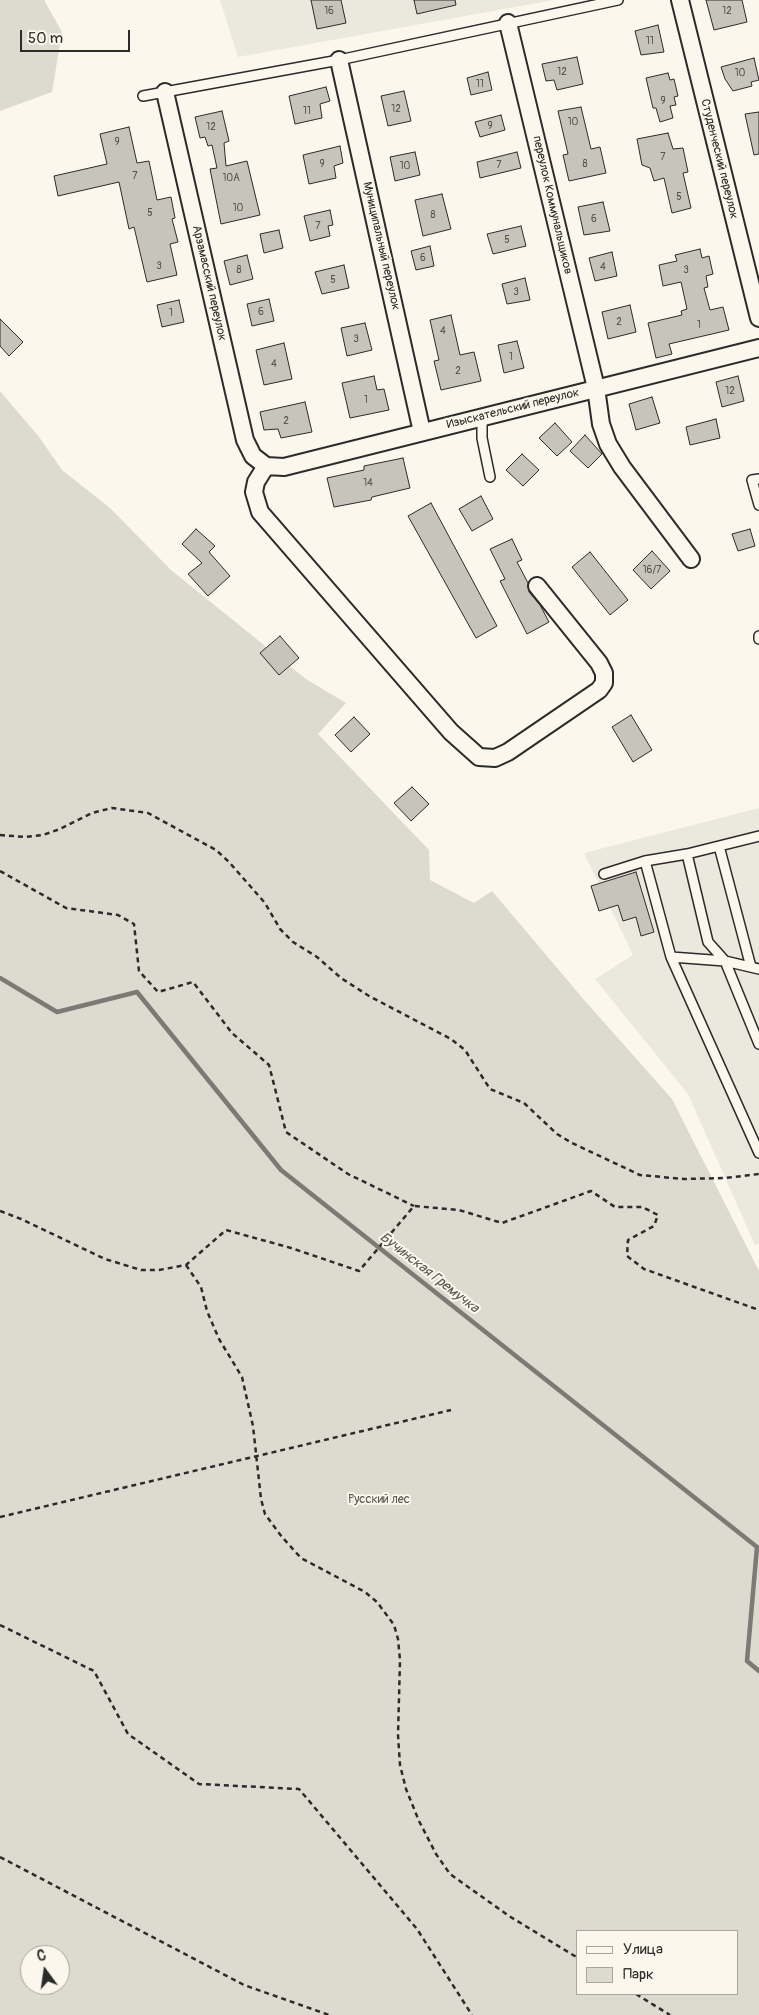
<!DOCTYPE html>
<meta charset="utf-8">
<style>
body{margin:0}
#map{position:relative;width:759px;height:2015px;overflow:hidden;background:#fbf7ec;font-family:Pangolin,sans-serif}
canvas{display:block}
.legend{position:absolute;left:576px;top:1930px;width:162px;height:65px;box-sizing:border-box;background:#fbf7ec;border:1px solid #a8a59f;margin:0;padding:6px 9px;list-style:none;font-size:15px;color:#2b2b2b}
.legend li{display:flex;align-items:center;gap:10px;height:25px}
.legend b{width:25px;border:1px solid #a8a59f}
.north{position:absolute;left:20px;top:1945px;width:50px;height:50px;box-sizing:border-box;background:#fbf7ec;border:1px solid #a8a59f;border-radius:50%;rotate:346deg;font-size:14px;font-weight:700;line-height:20px;text-align:center;color:#2b2b2b}
.north::after{content:'';display:block;margin:auto;width:18px;height:22px;background:#2b2b2b;clip-path:polygon(50% 0,100% 100%,50% 72%,0 100%)}
.scale{position:absolute;left:20px;top:30px;width:110px;height:22px;box-sizing:border-box;border:2px solid #2b2b2b;border-top:0;padding-left:6px;font-size:15px;line-height:18px;white-space:nowrap;color:#2b2b2b;-webkit-text-stroke:4px #fbf7ec;paint-order:stroke}
</style>
<div id="map">
<canvas width="759" height="2015"></canvas>
<ul class="legend">
<li><b style="height:6px;background:#fbf7ec"></b>Улица</li>
<li><b style="height:14px;background:#dddad0"></b>Парк</li>
</ul>
<div class="north">С</div>
<div class="scale">50 m</div>
</div>
<script>
const context = document.querySelector('canvas').getContext('2d');
context.lineJoin = 'round';
function fill(path, color) {
  context.fillStyle = color;
  context.fill(path, 'evenodd');
}
function poly(rows) {
  const path = new Path2D();
  for (const r of rows) {
    path.moveTo(r[0], r[1]);
    for (let i = 2; i < r.length; i += 2) path.lineTo(r[i], r[i + 1]);
  }
  return path;
}
function strokePath(path, color, width, dash) {
  context.strokeStyle = color;
  context.lineWidth = width;
  context.lineCap = dash ? 'butt' : 'round';
  context.setLineDash(dash || []);
  context.stroke(path);
}
function drawText(font, color, halo, rows, align = 'center') {
  context.font = font + ' Pangolin,sans-serif';
  context.lineWidth = 4;
  context.setLineDash([]);
  context.textBaseline = 'middle';
  context.strokeStyle = halo;
  context.fillStyle = color;
  for (const [text, x, y, turn = 0] of rows) {
    context.save();
    context.translate(x, y);
    context.rotate((+turn || 0) * Math.PI / 180);
    context.textAlign = isNaN(turn) ? turn : align;
    if (halo) context.strokeText(text, 0, 0);
    context.fillText(text, 0, 0);
    context.restore();
  }
}
fill(poly([
 [220,0,554,0,238,57],
 [759,808,759,1244,755,1245,688,1094,595,979,633,955,584,853]
]), '#ebe8de');
fill(poly([
 [0,0,44,0,62,32,52,92,0,111],
 [0,391,39,437,62,470,110,508,171,570,306,679,346,703,318,734,429,850,430,880,474,903,492,891,585,1001,672,1099,759,1271,759,2015,0,2015],
 [578,1931,738,1931,738,1994,578,1994],
 [30,1955,60,1955,60,1985,30,1985]
]), '#dddad0');
strokePath(poly([
 [0,978,57,1012,137,992,281,1170,757,1547,747,1661,759,1671]
]), '#7b7a75', 4.5);
const building = poly([
 [311,0,341,0,346,23,317,29,311,0],
 [414,0,455,0,456,5,417,14,414,0],
 [706,0,742,0,747,22,714,30,706,0],
 [658,25,664,52,641,55,635,31,658,25],
 [577,57,583,84,557,90,554,80,546,81,542,64,577,57],
 [754,58,759,80,751,82,752,86,733,91,725,79,721,67,754,58],
 [488,72,492,90,471,95,467,78,488,72],
 [668,73,670,80,674,79,678,96,674,97,676,105,670,106,673,118,660,122,656,108,653,108,646,78,668,73],
 [326,87,330,101,320,104,322,118,295,124,289,96,326,87],
 [404,91,411,121,388,126,381,96,404,91],
 [581,107,591,149,600,147,606,173,569,181,563,155,568,154,558,111,581,107],
 [222,111,229,141,224,143,226,166,247,161,260,215,221,224,210,169,217,168,212,145,208,146,205,137,200,138,195,117,222,111],
 [759,112,759,154,754,155,745,114,759,112],
 [501,115,505,130,480,137,475,122,501,115],
 [129,127,137,163,149,161,157,200,171,197,175,218,172,219,178,242,170,244,177,275,147,282,134,227,129,229,119,182,58,196,54,176,107,164,100,134,129,127],
 [668,133,673,149,683,148,688,172,683,173,691,208,672,213,664,178,654,181,650,168,642,165,637,139,668,133],
 [340,146,343,163,334,166,336,178,309,184,303,155,340,146],
 [415,152,420,175,395,181,390,157,415,152],
 [517,152,521,168,480,178,477,162,517,152],
 [442,194,451,229,423,236,415,200,442,194],
 [603,202,610,231,584,235,578,207,603,202],
 [330,210,333,225,328,226,330,236,310,241,304,216,330,210],
 [521,226,526,246,493,254,487,234,521,226],
 [279,230,283,248,264,253,260,234,279,230],
 [430,246,434,266,416,270,411,251,430,246],
 [700,249,702,258,709,256,713,274,706,276,708,287,704,288,710,310,723,307,729,330,669,344,672,354,656,358,648,323,682,315,681,311,687,309,681,282,663,286,659,265,677,261,675,255,700,249],
 [612,252,617,276,595,281,589,258,612,252],
 [247,255,253,279,230,285,224,261,247,255],
 [344,265,349,288,322,294,315,272,344,265],
 [525,278,530,300,507,304,502,284,525,278],
 [269,299,274,321,252,326,247,304,269,299],
 [179,300,184,322,162,327,157,305,179,300],
 [630,305,636,332,608,339,602,312,630,305],
 [451,315,460,355,474,352,481,381,441,390,434,361,439,360,430,320,451,315],
 [0,319,23,342,9,356,0,346,0,319],
 [365,323,372,350,347,356,341,328,365,323],
 [517,341,524,368,504,373,498,345,517,341],
 [284,343,292,379,264,385,256,350,284,343],
 [374,376,377,390,384,389,389,410,350,418,342,383,374,376],
 [738,376,744,401,722,407,716,382,738,376],
 [652,397,660,423,636,430,629,404,652,397],
 [305,402,312,432,281,438,278,429,264,430,260,412,305,402],
 [716,419,720,438,690,445,686,427,716,419],
 [555,423,572,442,557,456,539,438,555,423],
 [585,435,602,454,588,468,570,451,585,435],
 [522,454,539,470,523,486,506,470,522,454],
 [403,458,410,488,372,497,371,500,334,507,327,478,364,470,364,466,403,458],
 [481,496,493,519,472,531,459,509,481,496],
 [431,503,497,626,476,638,408,516,431,503],
 [196,529,215,546,209,552,230,576,208,596,188,574,202,563,182,544,196,529],
 [750,529,755,546,738,551,732,534,750,529],
 [512,539,522,560,517,562,528,583,529,592,540,605,549,622,527,634,500,581,505,579,490,549,512,539],
 [652,551,670,571,651,589,633,570,652,551],
 [590,552,628,600,610,615,572,567,590,552],
 [280,636,299,658,279,675,260,653,280,636],
 [631,715,652,750,633,762,612,727,631,715],
 [354,717,370,734,351,752,335,735,354,717],
 [412,787,429,804,411,821,394,803,412,787],
 [636,872,654,932,641,936,636,917,623,921,618,905,599,911,591,886,636,872]
]);
fill(building, '#c7c4bc');
strokePath(building, '#2b2b2b', 1);
const service = poly([
 [143,96,339,60,618,0],
 [482,418,482,438,490,477],
 [759,479,752,480,759,505],
 [759,636,759,639],
 [719,846,751,967],
 [687,854,708,942,725,961,759,1044],
 [645,861,671,957,759,1153],
 [604,874,645,861,687,854,759,836],
 [671,957,725,961,759,969]
]);
const minor = poly([
 [680,0,759,318],
 [508,23,596,388,601,424,608,444,622,467,691,559],
 [339,60,422,432],
 [165,92,245,440,253,456,266,466],
 [266,466,256,482,254,492,260,512,451,732,479,757,495,758,508,752,599,690,604,683,604,673,599,663,537,586],
 [266,466,284,467,759,348]
]);
strokePath(service, '#2b2b2b', 12);
strokePath(minor, '#2b2b2b', 20);
strokePath(poly([
 [0,835,25,837,43,835,60,829,92,813,112,808,148,813,216,850,229,862,265,903,280,929,293,942,317,957,341,978,369,996,451,1039,465,1050,490,1089,524,1103,557,1134,572,1143,640,1175,684,1179,725,1178,759,1174],
 [0,871,66,908,118,915,134,924,139,971,158,992,193,982,232,1033,269,1065,286,1132,348,1174,414,1206],
 [0,1211,21,1219,105,1259,141,1270,159,1270,186,1265,226,1230,291,1248,359,1271,414,1206,459,1210,502,1223,591,1191,615,1207,642,1207,658,1215,654,1226,628,1240,627,1256,644,1269,759,1310],
 [186,1265,201,1287,207,1311,219,1339,242,1377,253,1426,261,1499,265,1514,282,1537,301,1558,365,1592,377,1602,394,1625,398,1639,400,1660,398,1735,400,1765,406,1789,419,1821,436,1854,450,1874,509,1916,578,1958],
 [0,1517,451,1410],
 [0,1625,94,1671,128,1734,199,1784,299,1789,417,1929,472,2015],
 [0,1857,244,1985,329,2015],
 [636,1994,670,2015]
]), '#2b2b2b', 2.5, [5, 4]);
strokePath(service, '#fbf7ec', 9);
strokePath(minor, '#fbf7ec', 16);
drawText('10px', '#52514f', null, [
 ["16",329,11],
 ["12",727,11],
 ["11",650,41],
 ["12",562,72],
 ["10",740,73],
 ["11",480,84],
 ["9",663,101],
 ["12",396,109],
 ["11",307,111],
 ["10",573,122],
 ["9",490,126],
 ["12",211,127],
 ["9",117,142],
 ["7",663,157],
 ["9",322,164],
 ["8",585,164],
 ["7",499,165],
 ["10",405,166],
 ["7",135,176],
 ["10А",231,178],
 ["5",679,197],
 ["10",238,208],
 ["5",150,213],
 ["8",433,215],
 ["6",594,219],
 ["7",318,226],
 ["5",507,240],
 ["6",423,258],
 ["3",159,266],
 ["4",603,267],
 ["8",239,270],
 ["3",686,270],
 ["5",333,280],
 ["3",516,292],
 ["6",261,312],
 ["1",171,313],
 ["2",619,322],
 ["1",699,325],
 ["4",443,331],
 ["3",356,339],
 ["1",511,357],
 ["4",274,364],
 ["2",458,371],
 ["12",730,391],
 ["1",366,400],
 ["2",286,421],
 ["14",368,483],
 ["16/7",652,570]
]);
drawText('12px', '#2b2b2b', '#fbf7ec', [
 ["Студенческий переулок",719,159,76],
 ["переулок Коммунальщиков",552,205,77],
 ["Муниципальный переулок",381,246,77],
 ["Арзамасский переулок",209,283,77],
 ["Изыскательский переулок",513,409,-14]
]);
drawText('12px', '#585754', '#fbf7ec', [
 ["Русский лес",379,1500]
]);
drawText('italic 14px', '#5a5956', '#fbf7ec', [
 ["Бучинская Гремучка",429,1273,38]
]);
</script>
